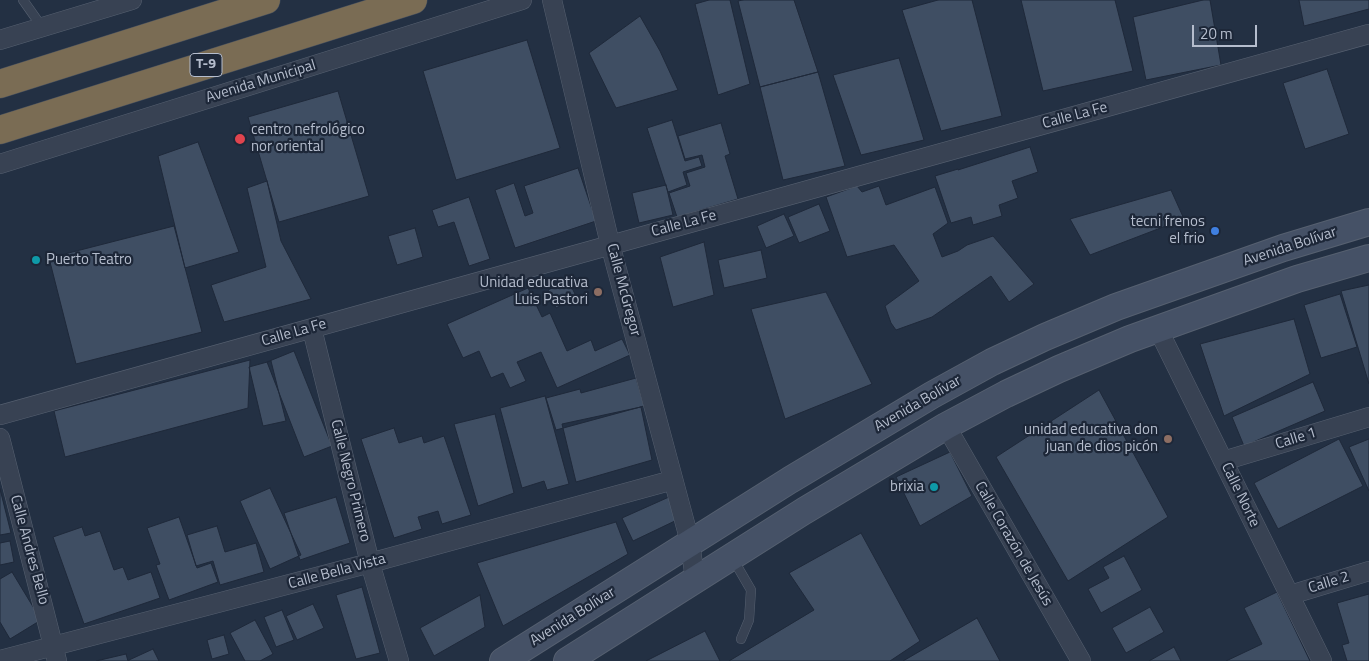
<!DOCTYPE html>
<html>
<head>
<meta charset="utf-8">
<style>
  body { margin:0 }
  #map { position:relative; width:1369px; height:661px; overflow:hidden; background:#233043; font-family:"Titillium Web",sans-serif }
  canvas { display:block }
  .scale { position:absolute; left:1192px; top:25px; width:65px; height:22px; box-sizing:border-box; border:2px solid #b5bdcd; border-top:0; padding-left:6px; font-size:15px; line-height:18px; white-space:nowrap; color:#b5bdcd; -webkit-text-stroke:4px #1d2738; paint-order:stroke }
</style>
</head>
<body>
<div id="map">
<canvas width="1369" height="661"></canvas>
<div class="scale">20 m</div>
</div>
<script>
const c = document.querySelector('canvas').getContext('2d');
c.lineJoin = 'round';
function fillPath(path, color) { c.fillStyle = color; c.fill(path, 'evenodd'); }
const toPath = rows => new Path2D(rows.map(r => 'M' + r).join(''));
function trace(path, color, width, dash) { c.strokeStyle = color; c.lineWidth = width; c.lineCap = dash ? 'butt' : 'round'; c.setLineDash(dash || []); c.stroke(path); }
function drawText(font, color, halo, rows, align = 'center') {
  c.font = font + ' "Titillium Web",sans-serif'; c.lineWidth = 4.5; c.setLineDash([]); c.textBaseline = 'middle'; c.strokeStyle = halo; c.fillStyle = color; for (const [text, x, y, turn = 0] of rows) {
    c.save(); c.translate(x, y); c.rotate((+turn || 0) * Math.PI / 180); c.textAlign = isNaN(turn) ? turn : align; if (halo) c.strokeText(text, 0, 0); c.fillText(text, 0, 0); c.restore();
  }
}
const building = toPath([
  [709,0,730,0,750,84,718,95,695,4,709,0],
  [743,0,794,0,818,72,760,87,738,1,743,0],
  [938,0,972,0,1002,116,941,131,902,10,938,0],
  [1021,0,1115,0,1133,71,1043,91,1021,0],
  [1203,0,1210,0,1221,65,1146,80,1133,17,1203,0],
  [1299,0,1369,0,1369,9,1304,26,1299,0],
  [640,16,660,51,678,90,616,108,589,53,640,16],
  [527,40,560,148,456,180,423,71,527,40],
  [899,58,924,140,861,155,833,75,899,58],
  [1327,69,1349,134,1305,149,1283,83,1327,69],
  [818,72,845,166,783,180,760,87,818,72],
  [338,91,369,196,279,222,248,117,338,91],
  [672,120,685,161,699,157,702,166,683,172,687,185,668,192,647,128,672,120],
  [721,123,730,154,725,156,738,199,677,217,669,193,690,186,686,173,705,167,702,155,685,159,678,136,721,123],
  [198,142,239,252,185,268,158,156,198,142],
  [1030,147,1038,172,1012,181,1018,198,999,205,1002,216,973,225,971,217,951,223,935,176,958,169,958,170,1030,147],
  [578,168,596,221,515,248,495,190,514,183,525,216,533,213,524,186,578,168],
  [267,181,281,241,311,299,224,322,211,285,266,267,247,188,267,181],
  [666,185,673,215,639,223,632,193,666,185],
  [857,186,862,192,879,186,886,205,935,187,948,223,933,234,942,257,958,251,967,245,993,236,1034,284,1009,302,991,276,932,317,896,330,891,323,885,306,919,281,894,245,847,257,826,197,857,186],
  [1171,190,1184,219,1090,255,1070,219,1171,190],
  [469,197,490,259,469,266,454,222,438,227,432,210,469,197],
  [819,204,830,231,799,243,788,217,819,204],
  [784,214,794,236,766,248,757,226,784,214],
  [174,226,202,332,76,364,49,258,174,226],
  [415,228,423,257,397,265,388,236,415,228],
  [704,242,714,295,673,307,660,257,704,242],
  [761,250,767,278,724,288,718,260,761,250],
  [568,280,577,298,556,308,548,290,568,280],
  [1369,285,1369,384,1341,291,1369,285],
  [528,288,542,317,550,313,567,351,591,340,595,351,622,339,630,355,557,388,541,352,517,362,526,381,510,388,503,373,491,378,479,351,463,358,447,324,528,288],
  [826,292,872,384,785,419,751,309,826,292],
  [1340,294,1357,347,1321,358,1304,305,1340,294],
  [1294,319,1310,374,1224,416,1200,344,1294,319],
  [294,351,332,446,304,457,267,362,294,351],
  [250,360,248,408,65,457,54,411,250,360],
  [271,361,286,421,263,426,249,367,271,361],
  [636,378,644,406,556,430,546,398,580,389,581,393,636,378],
  [1313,382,1325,411,1244,446,1232,417,1313,382],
  [1099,390,1168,517,1068,581,996,457,1099,390],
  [545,396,569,484,547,490,544,481,522,488,500,408,545,396],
  [641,407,652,460,576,482,562,424,641,407],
  [495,414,514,493,478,506,454,424,495,414],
  [394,428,399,443,422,436,424,443,444,436,471,515,442,524,438,511,418,517,422,529,394,538,361,439,394,428],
  [1339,439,1363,486,1278,529,1254,483,1339,439],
  [1369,439,1369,491,1349,447,1369,439],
  [950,452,972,496,920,526,896,477,950,452],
  [270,488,301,555,270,569,240,501,270,488],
  [0,489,11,533,0,535,0,489],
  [336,497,350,543,300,560,284,513,336,497],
  [669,497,679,519,633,541,622,518,669,497],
  [179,517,197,568,211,563,218,582,169,600,156,565,160,564,147,528,179,517],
  [616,522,628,554,503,626,477,563,616,522],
  [217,526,225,552,256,543,264,572,220,585,213,561,196,566,187,535,217,526],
  [82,527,85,536,100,531,114,570,123,567,128,580,151,572,160,598,84,624,53,537,82,527],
  [861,533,920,641,890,661,729,661,814,610,789,573,861,533],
  [10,541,14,562,0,565,0,543,10,541],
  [1124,556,1142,590,1101,613,1088,589,1109,578,1103,567,1124,556],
  [12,572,41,620,10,639,0,622,0,579,12,572],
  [362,587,380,653,356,659,336,595,362,587],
  [1277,592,1310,661,1226,661,1262,644,1244,608,1277,592],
  [1369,594,1369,661,1347,661,1342,645,1349,643,1337,603,1369,594],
  [480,595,485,627,434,656,420,628,480,595],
  [313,604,324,628,297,640,286,616,313,604],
  [1150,607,1164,632,1126,653,1112,628,1150,607],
  [282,610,294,640,276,647,264,617,282,610],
  [977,618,1000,661,903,661,977,618],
  [255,620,273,654,260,661,245,661,230,633,255,620],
  [705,631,720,661,646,661,705,631],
  [224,635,229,654,212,659,207,640,224,635],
  [1174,647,1181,661,1149,661,1174,647],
  [153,649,159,661,129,661,129,660,153,649],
  [126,654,128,661,96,661,126,654]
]);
fillPath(building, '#3f4e63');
trace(building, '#1f293a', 1);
const lane = toPath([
  [23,0,42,27],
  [733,559,751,590,749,620,741,639]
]);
const street = toPath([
  [552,0,610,244,690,542,695,580],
  [0,40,132,0],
  [0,164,522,0],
  [312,329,370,563,399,661],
  [1158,329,1322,661],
  [0,415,1369,34],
  [946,426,1081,661],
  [0,438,57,661],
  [1223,461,1369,417],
  [1290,595,1369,571],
  [0,660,370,563,673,480]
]);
const secondary = toPath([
  [503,661,790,480,932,395,992,362,1045,337,1116,307,1283,248,1369,222],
  [567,661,804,511,946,426,1006,394,1059,369,1130,339,1297,279,1369,258]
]);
const highway = toPath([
  [0,84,266,0],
  [0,130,413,0]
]);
trace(lane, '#566070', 10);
trace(street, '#566070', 20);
trace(secondary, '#566070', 28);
trace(highway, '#434d5d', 29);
trace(lane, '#384253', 9);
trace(street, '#384253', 19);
trace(secondary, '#455166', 26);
trace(highway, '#7a6c54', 28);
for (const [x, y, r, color] of [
  [240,139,6,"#e0444e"],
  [1215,231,5,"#3f7fe0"],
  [36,260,5,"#0f9aa8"],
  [598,292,5,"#8d6e63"],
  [1168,439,5,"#8d6e63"],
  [934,487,5,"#0f9aa8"]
]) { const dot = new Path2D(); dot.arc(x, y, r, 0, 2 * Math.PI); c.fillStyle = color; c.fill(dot); trace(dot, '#1d2738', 2); }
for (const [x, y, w] of [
  [206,65,32]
]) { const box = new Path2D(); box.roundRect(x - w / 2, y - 11.5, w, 23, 4); c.fillStyle = '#1d2738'; c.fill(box); trace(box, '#b5bdcd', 1); }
drawText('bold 14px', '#b5bdcd', null, [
  ["T-9",206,65]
]);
drawText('15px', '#b5bdcd', '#1d2738', [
  ["Avenida Municipal",261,82,-17],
  ["Calle La Fe",1075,116,-15],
  ["Calle La Fe",684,224,-15],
  ["Avenida Bolívar",1290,247,-18],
  ["Calle McGregor",623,290,75],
  ["Calle La Fe",294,333,-16],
  ["Avenida Bolívar",918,404,-30],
  ["Calle 1",1296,439,-17],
  ["Calle Negro Primero",350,481,76],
  ["Calle Norte",1240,495,64],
  ["Calle Corazón de Jesús",1013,544,60],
  ["Calle Andres Bello",29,550,75],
  ["Calle Bella Vista",337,572,-15],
  ["Calle 2",1329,583,-17],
  ["Avenida Bolívar",573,617,-32]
]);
drawText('15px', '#b5bdcd', '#1d2738', [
  ["centro nefrológico",251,130,"left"],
  ["nor oriental",251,147,"left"],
  ["tecni frenos",1205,222],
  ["el frio",1205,239],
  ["Puerto Teatro",46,260,"left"],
  ["Unidad educativa",588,283],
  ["Luis Pastori",588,300],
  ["unidad educativa don",1158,430],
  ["juan de dios picón",1158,447],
  ["brixia",924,487]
], 'right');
</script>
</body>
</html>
